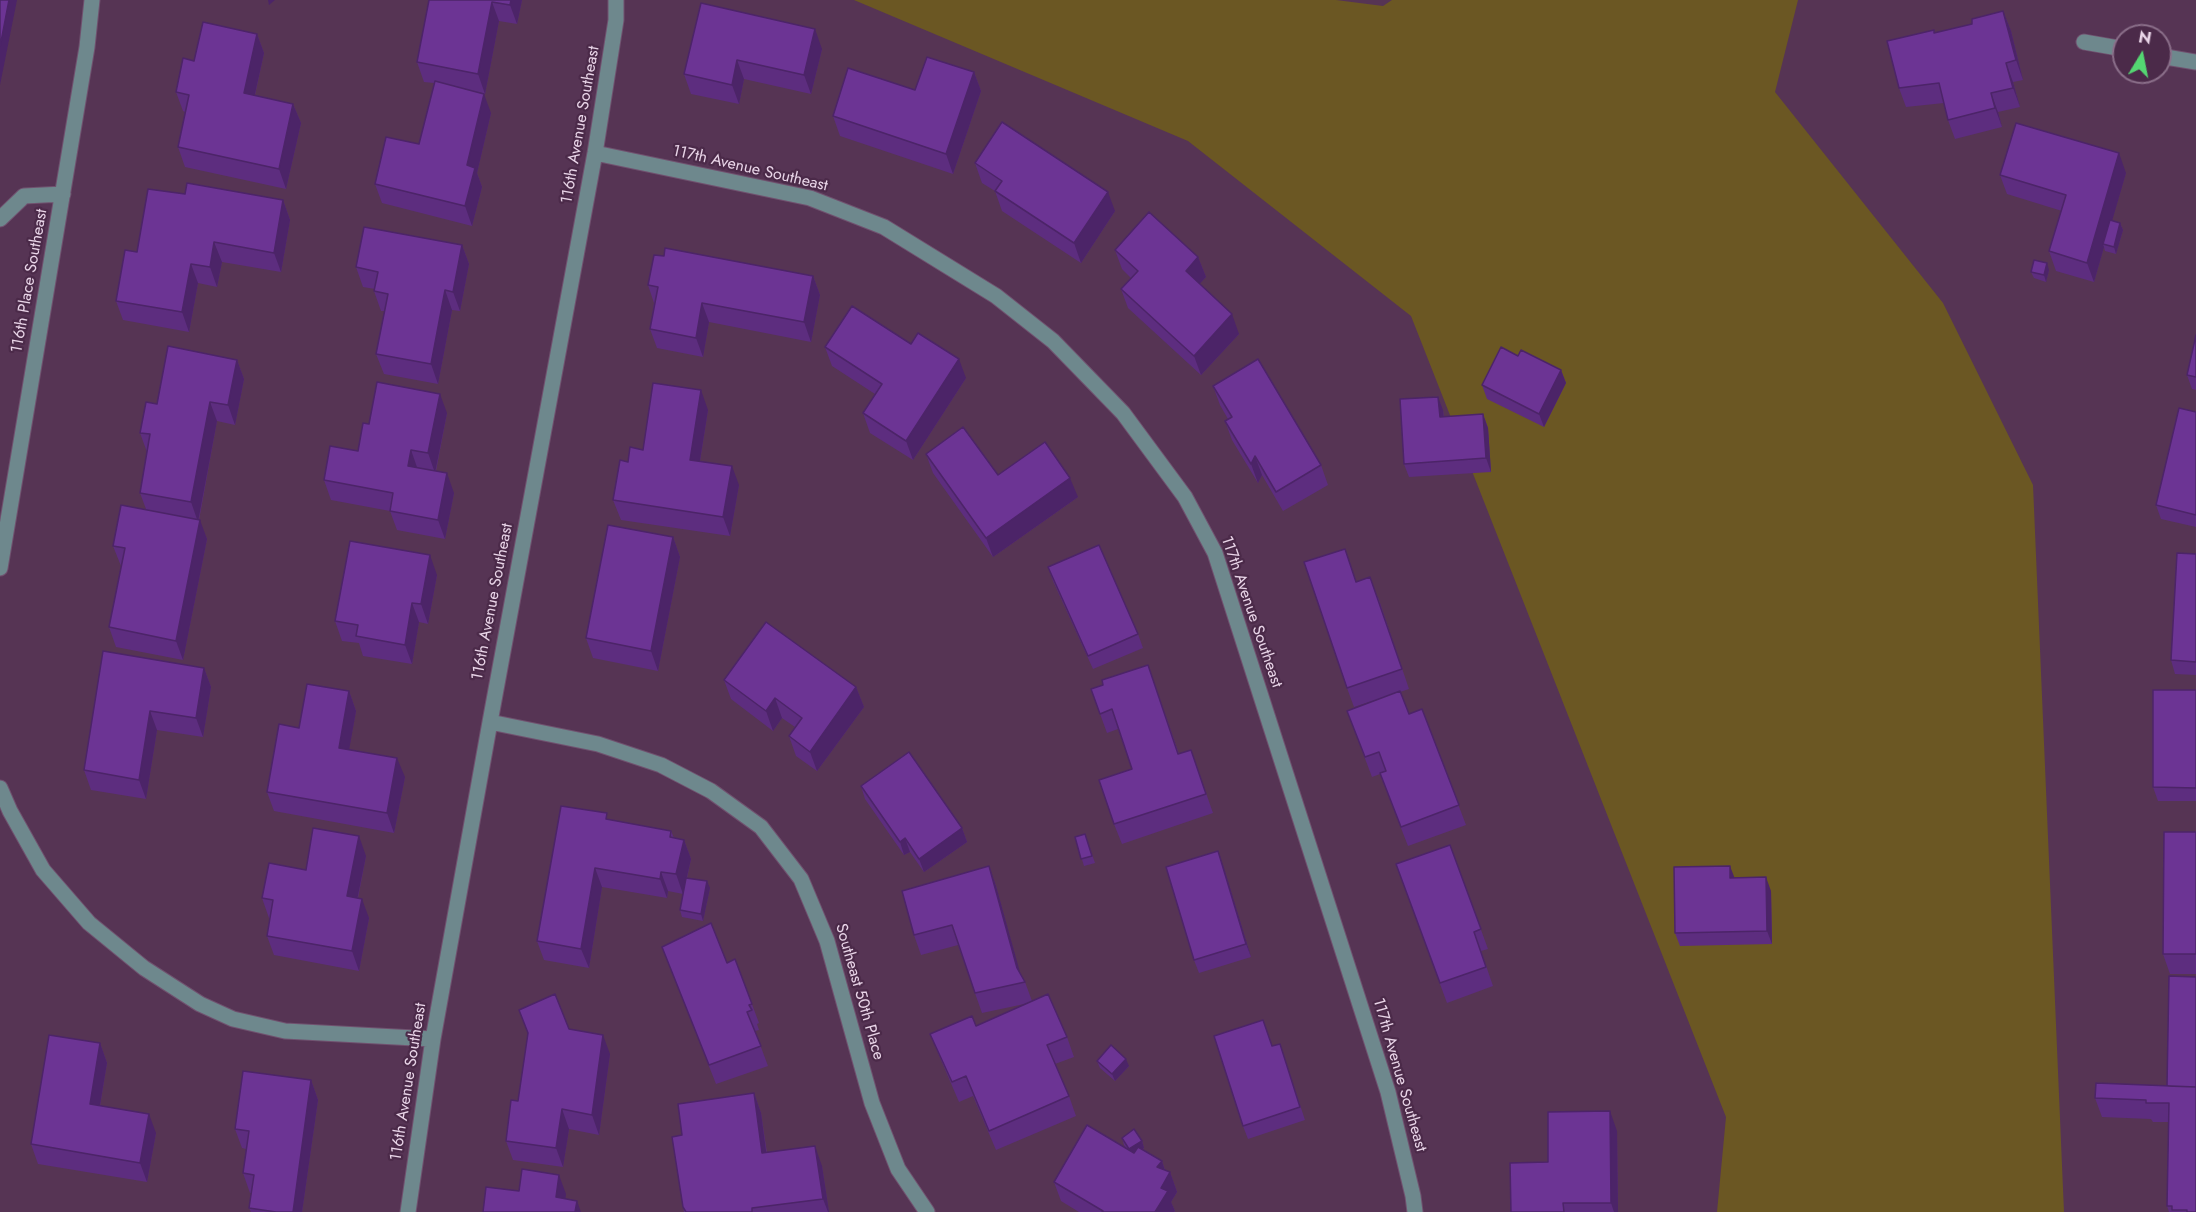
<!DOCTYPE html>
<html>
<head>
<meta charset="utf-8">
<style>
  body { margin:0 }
  #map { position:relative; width:2196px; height:1212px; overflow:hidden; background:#563454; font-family:Jost,sans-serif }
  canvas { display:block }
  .north { position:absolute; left:2112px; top:24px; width:60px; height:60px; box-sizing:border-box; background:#4b2a49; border:2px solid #8a6e89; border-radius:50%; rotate:10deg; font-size:16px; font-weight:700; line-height:24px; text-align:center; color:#e9d5e8 }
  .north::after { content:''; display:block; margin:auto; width:21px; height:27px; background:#54d672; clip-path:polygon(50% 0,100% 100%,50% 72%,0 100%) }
</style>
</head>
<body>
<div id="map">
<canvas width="2196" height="1212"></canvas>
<div class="north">N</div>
</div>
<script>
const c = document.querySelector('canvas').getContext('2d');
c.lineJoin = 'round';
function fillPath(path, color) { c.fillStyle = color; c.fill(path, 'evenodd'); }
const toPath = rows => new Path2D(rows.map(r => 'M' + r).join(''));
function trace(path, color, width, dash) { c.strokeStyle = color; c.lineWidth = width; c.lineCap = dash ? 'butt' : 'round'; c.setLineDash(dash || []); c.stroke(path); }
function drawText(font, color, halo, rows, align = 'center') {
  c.font = font + ' Jost,sans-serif'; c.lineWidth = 4.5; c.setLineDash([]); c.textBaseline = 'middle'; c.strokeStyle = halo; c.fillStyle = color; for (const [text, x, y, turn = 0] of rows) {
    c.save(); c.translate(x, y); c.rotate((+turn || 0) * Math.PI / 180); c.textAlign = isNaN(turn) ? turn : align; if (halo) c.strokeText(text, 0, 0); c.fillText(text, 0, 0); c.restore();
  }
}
fillPath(toPath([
  [854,0,1336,0,1383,6,1392,0,1798,0,1775,92,1943,303,2033,485,2064,1212,1717,1212,1726,1117,1411,316,1188,141]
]), '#6b5723');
const minor = toPath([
  [2084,42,2124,49],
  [2160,56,2196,62],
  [595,153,810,198,884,227,996,296,1053,341,1123,413,1185,497,1215,553,1388,1092,1413,1196,1415,1212],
  [0,219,24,196,63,194],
  [0,568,87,47,92,0],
  [490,722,598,744,661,765,711,791,761,827,801,879,827,941,872,1103,898,1169,927,1212],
  [0,788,10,811,43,870,89,923,144,968,200,1004,233,1019,285,1031,433,1039],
  [408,1212,433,1039,490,722,595,153,616,20,616,0]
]);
trace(minor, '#70516f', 17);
trace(minor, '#6e888d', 15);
fillPath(toPath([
  [429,0,522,0,517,24,499,21,485,94,479,92,491,113,477,173,482,187,472,226,382,203,375,184,419,144,434,83,424,82,417,62],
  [701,3,822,49,811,94,744,79,739,104,691,94,684,74],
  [2003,11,2011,31,2023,80,2013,82,2020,107,1998,112,2002,127,1955,139,1948,120,1944,103,1906,107,1899,88,1935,33,1972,24],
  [257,34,264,53,255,95,293,104,301,123,286,189,185,167,178,147,185,112,183,111,176,92,194,61],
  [974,72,981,91,953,174,840,136,833,116],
  [975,163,1115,211,1081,263,1002,211,995,191,982,183],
  [2126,173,2112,220,2120,223,2123,230,2116,254,2105,251,2104,247,2094,282,2056,271,2049,251,2062,211,2007,194,2000,175],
  [185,194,283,200,290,220,281,272,222,262,217,287,198,283,189,332,123,320,116,301,137,252],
  [462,245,469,264,460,311,452,310,438,384,384,374,376,354,385,311,381,311,374,291,375,289,363,287,356,267],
  [1115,250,1198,257,1206,277,1199,284,1239,334,1201,375,1128,308,1121,289,1131,278,1122,269],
  [2049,270,2046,282,2034,278,2031,272],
  [813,276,820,295,811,342,709,322,703,357,657,348,650,329,654,303,648,285],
  [2196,335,2196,390,2192,389,2187,375],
  [825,347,966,378,913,460,870,433,863,413,875,394,832,366],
  [1518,356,1561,370,1566,383,1544,427,1487,399,1482,385],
  [237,360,244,379,235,425,217,421,199,520,207,539,183,660,116,647,109,627,121,566,113,546,146,509,140,493,147,452,140,433,157,404],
  [1213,386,1321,465,1328,485,1283,511,1262,475,1258,483,1232,440,1225,421,1228,419,1220,405],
  [708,410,700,461,739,485,730,536,621,520,613,500,628,462,643,450],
  [1443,410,1444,417,1483,414,1488,428,1491,472,1409,477,1404,464],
  [2196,412,2196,527,2161,519,2156,505],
  [447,413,436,471,454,493,445,539,397,530,390,511,331,500,324,480,358,451,369,424],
  [926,454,998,475,1078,497,993,557,933,473],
  [673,537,680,557,658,671,593,658,586,638],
  [2196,554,2196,675,2175,674,2171,660],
  [1048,567,1138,634,1143,648,1093,669,1053,581],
  [437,575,428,624,419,622,412,664,363,656,359,643,342,641,335,621],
  [1356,582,1378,597,1409,689,1400,692,1409,714,1422,709,1466,825,1408,846,1380,774,1372,777,1347,711,1375,700,1354,707,1347,688],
  [103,651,204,668,211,687,203,737,157,730,146,799,91,790,84,770],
  [1148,665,1179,754,1191,750,1213,813,1122,844,1114,824,1132,769,1118,729,1107,733,1091,689,1103,685],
  [724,680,856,687,864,707,817,771,796,756,789,736,795,727,782,718,773,731,731,699],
  [2196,690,2196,801,2158,801,2153,787],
  [349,691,356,711,349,749,405,777,394,833,274,811,267,792,299,728],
  [861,786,962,828,967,842,924,872,910,852,904,855,865,799],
  [609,820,671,831,674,838,684,840,691,859,687,878,710,888,703,921,682,917,680,910,683,894,668,891,667,898,602,887,589,968,544,960,537,941],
  [2196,832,2196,974,2170,974,2163,954],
  [1085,834,1095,863,1084,866,1075,837],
  [1450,845,1488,949,1481,951,1493,986,1447,1003,1396,864],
  [366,856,358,898,369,918,359,971,274,955,267,936,270,918,269,918,262,898,306,870],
  [1223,865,1251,957,1199,973,1194,960],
  [989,866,996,886,1020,974,1025,982,1032,1001,1067,1037,1074,1057,1055,1064,1069,1096,1076,1116,996,1150,973,1096,959,1102,938,1053,930,1034,976,1026,1029,1003,982,1013,958,945,921,955,914,935],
  [1735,878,1771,891,1772,944,1680,946,1675,933],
  [662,947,727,963,735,959,759,1023,757,1024,759,1030,755,1031,768,1066,716,1084],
  [569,1029,610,1054,599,1135,569,1129,563,1167,513,1160,506,1141],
  [100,1043,107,1063,100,1106,156,1133,147,1182,38,1164,31,1144],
  [1280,1044,1305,1120,1248,1139,1243,1126],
  [1097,1061,1129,1066,1115,1081,1100,1068],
  [311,1080,318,1100,302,1212,251,1212,249,1208,252,1193,250,1193,243,1173,246,1149,242,1148,235,1129],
  [2167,1086,2196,1212,2169,1212,2167,1206,2169,1122,2153,1122,2151,1119,2102,1117,2095,1098],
  [754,1093,761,1113,767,1153,822,1166,829,1212,684,1212,683,1207,682,1135],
  [1617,1131,1618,1212,1511,1212,1548,1162],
  [1122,1138,1142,1141,1144,1148,1141,1150,1162,1161,1165,1170,1170,1172,1177,1192,1171,1202,1175,1211,1174,1212,1079,1212,1061,1201,1054,1182,1127,1149,1124,1145]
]), '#5d2d7f');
fillPath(toPath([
  [9,0,17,0,0,85,0,47],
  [268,0,275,0,269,5],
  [511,0,522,0,517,24,510,5],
  [492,2,499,21,485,94,478,74],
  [2003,11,2011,31,2023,80,2016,60],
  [815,29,822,49,811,94,804,75],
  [257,34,264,53,251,112,244,93],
  [737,60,744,79,739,104,732,85],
  [2006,63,2013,82,2020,107,2013,88],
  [974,72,981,91,953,174,946,154],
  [1991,93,1998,112,2002,127,1995,108],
  [484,94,491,113,477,173,482,187,472,226,465,206,467,165],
  [293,104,301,123,286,189,279,169],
  [2119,153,2126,173,2105,245,2103,244,2104,247,2094,282,2087,263],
  [1108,192,1115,211,1081,263,1074,243],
  [283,200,290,220,281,272,274,253],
  [2120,223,2123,230,2116,254,2114,247],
  [214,242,222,262,217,287,210,267],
  [462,245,469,264,460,311,453,292],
  [1198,257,1206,277,1193,291,1186,271],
  [2047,263,2049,270,2046,282,2044,275],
  [191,264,198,283,189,332,182,312],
  [813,276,820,295,811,342,804,322],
  [445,290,452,310,438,384,431,364],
  [702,303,709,322,703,357,696,338],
  [1232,314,1239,334,1201,375,1194,356],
  [959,359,966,378,913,460,906,441],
  [237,360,244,379,235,425,228,405],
  [1561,370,1566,383,1544,427,1539,414],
  [701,390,708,410,697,479,690,460],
  [440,394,447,413,435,473,428,453],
  [1438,397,1443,410,1445,430,1440,417],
  [210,402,217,421,198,522,191,502],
  [1483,414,1488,428,1491,472,1486,458],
  [411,450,418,470,408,466],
  [1255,456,1262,475,1258,483,1251,464],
  [732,466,739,485,730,536,723,517],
  [447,473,454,493,445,539,438,520],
  [1070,478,1078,497,993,557,986,538],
  [200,520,207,539,183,660,176,641],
  [673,537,680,557,658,671,651,651],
  [430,555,437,575,428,624,421,604],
  [412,603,419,622,412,664,405,645],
  [204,668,211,687,203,737,196,718],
  [856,687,864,707,817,771,810,752],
  [349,691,356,711,346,767,339,748],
  [775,698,782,718,773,731,766,711],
  [150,711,157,730,146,799,139,780],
  [397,758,405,777,394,833,387,813],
  [962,828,967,842,924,872,919,859],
  [359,836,366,856,354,915,347,896],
  [905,838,910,852,904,855,900,842],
  [684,840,691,859,683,894,676,874],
  [1218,851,1223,865,1251,957,1246,944],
  [989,866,996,886,1023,983,1017,968],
  [1730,866,1735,879,1730,878],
  [595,868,602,887,589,968,581,949],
  [661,872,668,891,667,898,660,879],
  [1766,877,1771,891,1772,944,1767,931],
  [707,881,710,888,703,921,701,914],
  [362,899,369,918,359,971,352,951],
  [603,1035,610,1054,599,1135,592,1115],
  [100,1043,107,1063,97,1123,90,1104],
  [1126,1059,1129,1066,1115,1081,1112,1074],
  [311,1080,318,1100,302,1212,293,1212],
  [754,1093,761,1113,769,1173,762,1153],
  [562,1109,569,1129,563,1167,556,1148],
  [1610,1111,1617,1131,1618,1212,1614,1212,1611,1203],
  [149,1114,156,1133,147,1182,140,1163],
  [1142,1141,1144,1148,1132,1156,1129,1149],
  [815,1146,822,1166,829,1212,828,1212,823,1199],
  [1162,1161,1167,1177,1170,1172,1177,1192,1171,1202,1175,1211,1174,1212,1155,1212,1161,1188,1157,1167],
  [559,1175,566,1194,564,1212,556,1197],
  [577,1201,581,1212,575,1212]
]), '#4c2468');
const building = toPath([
  [0,0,9,0,0,47,0,0],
  [429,0,511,0,510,5,492,2,478,74,417,62,429,0],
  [701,3,815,29,804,75,737,60,732,85,684,74,701,3],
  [2003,11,2016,60,2006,63,2013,88,1991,93,1995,108,1948,120,1939,83,1899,88,1887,41,1934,30,1934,33,1972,24,1972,19,2003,11],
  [203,22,257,34,244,93,293,104,279,169,178,147,189,95,176,92,183,58,194,61,203,22],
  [927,57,974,72,946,154,833,116,848,68,915,90,927,57],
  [435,81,484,94,467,165,475,168,465,206,375,184,386,137,419,144,435,81],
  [1002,122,1108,192,1074,243,995,191,1002,181,975,163,1002,122],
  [2016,123,2119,153,2087,263,2049,251,2066,195,2000,175,2016,123],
  [187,183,283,200,274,253,214,242,210,267,191,264,182,312,116,301,125,250,137,252,148,189,185,194,187,183],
  [1149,212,1198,257,1186,271,1232,314,1194,356,1121,289,1138,271,1115,250,1149,212],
  [2110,220,2120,223,2114,247,2103,244,2110,220],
  [364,227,462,245,453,292,445,290,431,364,376,354,388,294,374,291,378,272,356,267,364,227],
  [665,248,813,276,804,322,702,303,696,338,650,329,658,287,648,285,654,255,664,256,665,248],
  [2034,260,2047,263,2044,275,2031,272,2034,260],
  [852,306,911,344,918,333,959,359,906,441,863,413,882,384,825,347,852,306],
  [2196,335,2196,377,2187,375,2196,335],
  [168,346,237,360,228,405,210,402,191,502,140,493,150,434,140,433,146,402,157,404,168,346],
  [1501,347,1518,356,1521,350,1561,370,1539,414,1482,385,1501,347],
  [1258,359,1321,465,1276,492,1255,456,1251,464,1225,421,1232,417,1213,386,1258,359],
  [377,382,440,394,428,453,411,450,408,466,447,473,438,520,390,511,393,493,324,480,330,446,358,451,363,423,369,424,377,382],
  [653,383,701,390,690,460,732,466,723,517,613,500,620,460,628,462,630,447,643,450,653,383],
  [1438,397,1440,417,1483,414,1486,458,1404,464,1400,399,1438,397],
  [2179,408,2196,412,2196,515,2156,505,2179,408],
  [963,427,998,475,1045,442,1070,478,986,538,926,454,963,427],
  [121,505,200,520,176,641,109,627,125,548,113,546,121,505],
  [608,525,673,537,651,651,586,638,608,525],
  [350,541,430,555,421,604,412,603,405,645,356,636,358,625,335,621,350,541],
  [1099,545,1138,634,1088,656,1048,567,1099,545],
  [1345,549,1356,582,1370,577,1402,669,1347,688,1304,562,1345,549],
  [2177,553,2196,554,2196,662,2171,660,2177,553],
  [766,622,856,687,810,752,789,736,802,718,775,698,766,711,724,680,766,622],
  [103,651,204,668,196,718,150,711,139,780,84,770,103,651],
  [1148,665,1178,754,1191,750,1206,794,1114,824,1099,780,1132,769,1112,709,1100,714,1091,689,1103,685,1102,680,1148,665],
  [307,684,349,691,339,748,397,758,387,813,267,792,279,724,299,728,307,684],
  [2153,690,2196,690,2196,788,2153,787,2153,690],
  [1400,691,1409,714,1422,709,1459,805,1401,827,1380,773,1386,771,1379,752,1365,757,1347,711,1400,691],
  [909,752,962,828,919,859,905,838,900,842,861,786,909,752],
  [561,806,607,813,606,819,671,831,670,837,684,840,676,874,661,872,660,879,595,868,581,949,537,941,561,806],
  [313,828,359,836,347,896,362,899,352,951,267,936,273,900,262,898,269,863,306,870,313,828],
  [2164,832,2196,832,2196,954,2163,954,2164,832],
  [1085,834,1092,856,1081,859,1075,837,1085,834],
  [1450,845,1481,929,1474,932,1486,967,1440,983,1396,864,1450,845],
  [1218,851,1246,944,1194,960,1166,867,1218,851],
  [989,866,1017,968,1025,982,975,993,952,925,914,935,902,891,989,866],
  [1730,866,1730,878,1766,877,1767,931,1675,933,1674,867,1730,866],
  [686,878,707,881,701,914,680,910,686,878],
  [711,923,727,963,735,959,752,1004,749,1005,752,1010,747,1012,761,1046,709,1065,662,947,711,923],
  [2169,976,2196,977,2196,1087,2167,1086,2169,976],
  [555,994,569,1029,603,1035,592,1115,562,1109,556,1148,506,1141,511,1100,518,1101,528,1033,519,1010,555,994],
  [1048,994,1067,1037,1047,1045,1069,1096,989,1131,966,1076,952,1082,930,1034,972,1016,976,1026,1048,994],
  [1263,1020,1272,1046,1280,1044,1300,1107,1243,1126,1214,1036,1263,1020],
  [49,1035,100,1043,90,1104,149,1114,140,1163,31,1144,49,1035],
  [1111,1045,1126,1059,1112,1074,1097,1061,1111,1045],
  [243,1071,311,1080,293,1212,276,1212,249,1208,254,1175,243,1173,249,1131,235,1129,243,1071],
  [2096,1083,2196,1087,2196,1212,2187,1212,2187,1210,2172,1210,2172,1206,2167,1206,2169,1103,2146,1103,2146,1100,2095,1098,2096,1083],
  [754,1093,762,1153,815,1146,823,1199,752,1208,752,1212,686,1212,683,1207,672,1137,682,1135,678,1104,754,1093],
  [1610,1111,1611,1203,1563,1203,1564,1212,1511,1212,1510,1163,1548,1162,1548,1112,1610,1111],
  [1087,1125,1134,1153,1138,1147,1162,1161,1157,1167,1170,1172,1161,1188,1168,1191,1155,1212,1102,1212,1103,1211,1054,1182,1087,1125],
  [1134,1129,1142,1141,1129,1149,1122,1138,1134,1129],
  [522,1169,559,1175,556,1197,577,1201,575,1212,483,1212,486,1187,519,1191,522,1169]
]);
fillPath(building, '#6c3494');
trace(building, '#4c2468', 1.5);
drawText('16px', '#e9d5e8', '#4b2a49', [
  ["116th Avenue Southeast",581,125,-80],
  ["117th Avenue Southeast",750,169,13],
  ["116th Place Southeast",30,281,-80],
  ["116th Avenue Southeast",493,602,-79],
  ["117th Avenue Southeast",1251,612,71],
  ["Southeast 50th Place",859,992,74],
  ["117th Avenue Southeast",1399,1075,74],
  ["116th Avenue Southeast",409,1082,-81]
]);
</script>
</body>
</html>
